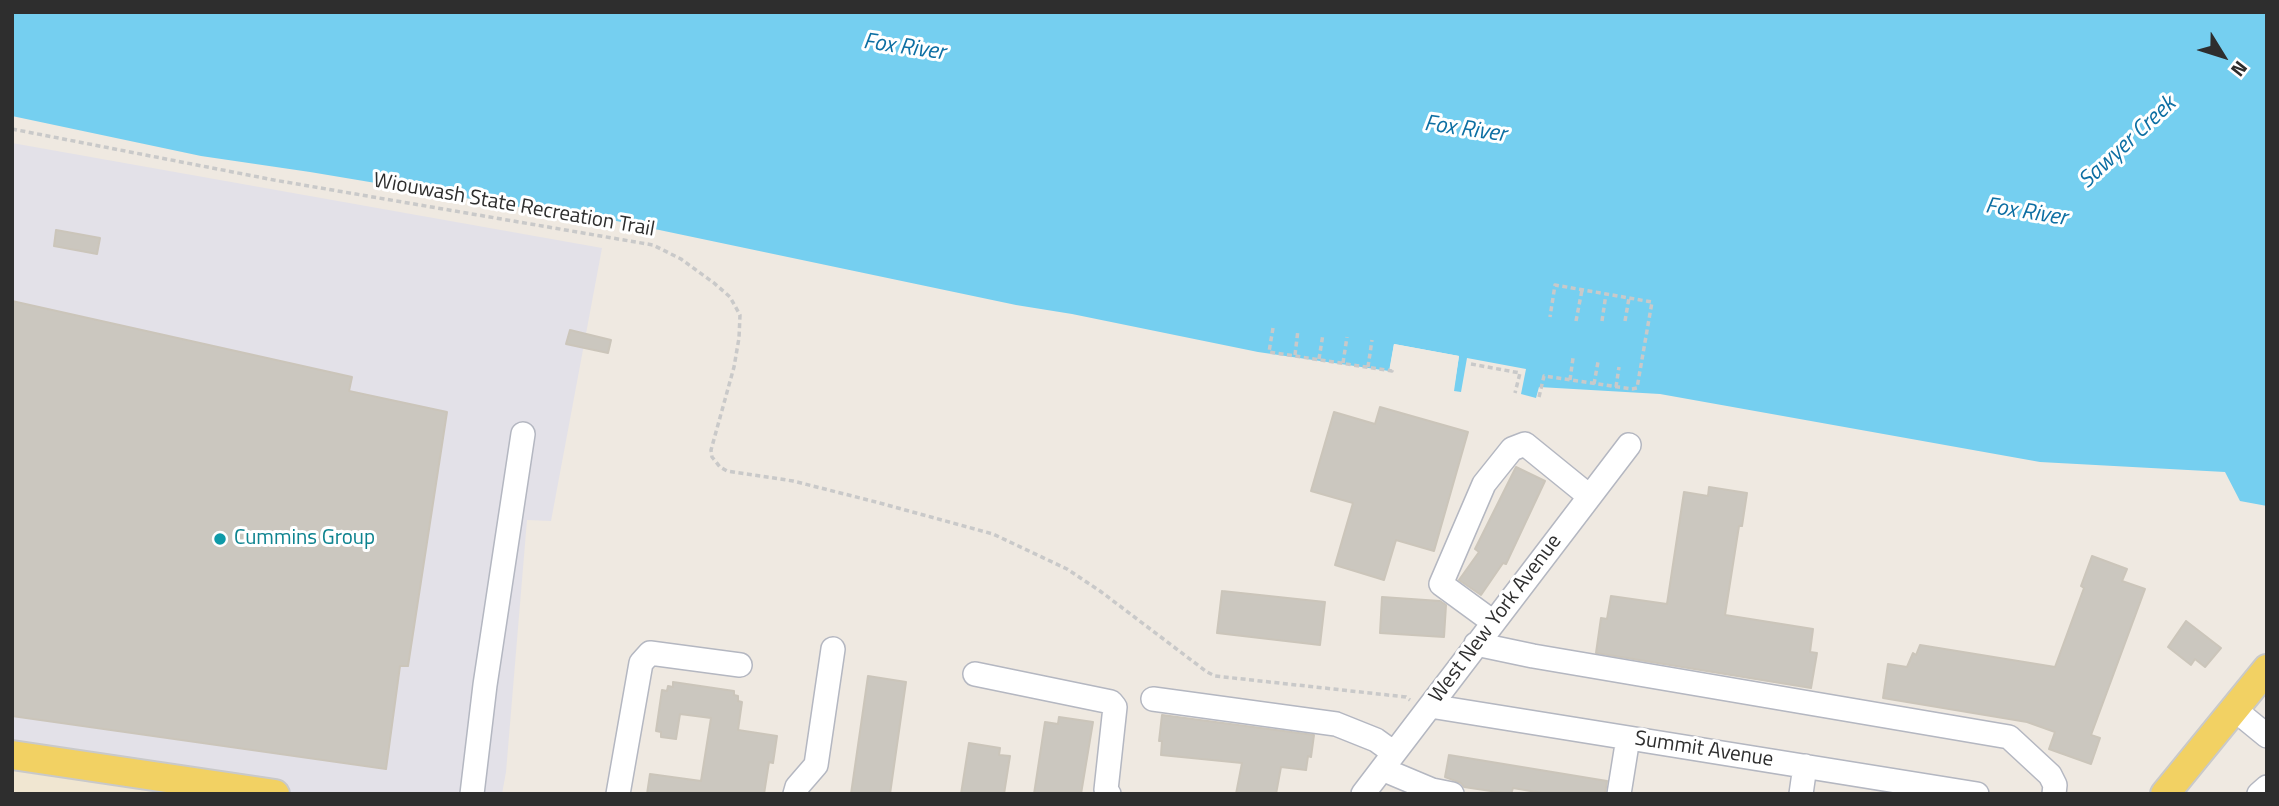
<!DOCTYPE html>
<html>
<head>
<meta charset="utf-8">
<style>
  body { margin:0 }
  #map { position:relative; width:2279px; height:806px; overflow:hidden; background:#efe9e1; font-family:"Titillium Web",sans-serif }
  canvas { display:block }
  .frame { position:absolute; inset:0; border:14px solid #2e2e2e; pointer-events:none }
  .north { position:absolute; left:2188px; top:21px; width:70px; height:70px; -webkit-text-stroke:5px #fff; paint-order:stroke; rotate:128deg; font-size:19px; font-weight:700; line-height:28px; text-align:center; color:#2e2e2e }
  .north::after { content:''; display:block; margin:auto; width:24px; height:32px; background:#2e2e2e; clip-path:polygon(50% 0,100% 100%,50% 72%,0 100%) }
</style>
</head>
<body>
<div id="map">
<canvas width="2279" height="806"></canvas>
<div class="frame"></div>
<div class="north">N</div>
</div>
<script>
const c = document.querySelector('canvas').getContext('2d');
c.lineJoin = 'round';
function fillPath(path, color) { c.fillStyle = color; c.fill(path, 'evenodd'); }
const toPath = rows => new Path2D(rows.map(r => 'M' + r).join(''));
function trace(path, color, width, dash) { c.strokeStyle = color; c.lineWidth = width; c.lineCap = dash ? 'butt' : 'round'; c.setLineDash(dash || []); c.stroke(path); }
function drawText(font, color, halo, rows, align = 'center') {
  c.font = font + ' "Titillium Web",sans-serif'; c.lineWidth = 6; c.setLineDash([]); c.textBaseline = 'middle'; c.strokeStyle = halo; c.fillStyle = color; for (const [text, x, y, turn = 0] of rows) {
    c.save(); c.translate(x, y); c.rotate((+turn || 0) * Math.PI / 180); c.textAlign = isNaN(turn) ? turn : align; if (halo) c.strokeText(text, 0, 0); c.fillText(text, 0, 0); c.restore();
  }
}
fillPath(toPath([
  [12,143,602,248,551,521,527,520,506,772,502,794,275,794,12,755]
]), '#e3e1e8');
fillPath(toPath([
  [12,761,268,794,12,794]
]), '#f0e6d1');
fillPath(toPath([
  [12,12,2267,12,2267,506,2240,501,2225,472,2040,462,1660,394,1539,387,1536,398,1521,394,1526,369,1467,358,1461,392,1454,391,1459,356,1394,344,1389,371,1258,352,1072,314,1016,305,569,211,537,210,310,172,201,156,12,116]
]), '#75cff0');
fillPath(toPath([
  [1394,344,1459,356,1455,381,1451,380,1455,359,1397,348,1393,369,1390,368]
]), '#efe9e1');
const building = toPath([
  [56,230,100,238,97,254,54,246,56,230],
  [12,301,352,377,349,391,447,412,408,666,400,666,386,769,12,716,12,301],
  [570,330,611,340,608,353,566,344,570,330],
  [1380,407,1468,432,1434,551,1396,540,1384,580,1335,565,1353,503,1311,491,1334,412,1375,424,1380,407],
  [1516,467,1545,481,1506,564,1503,563,1481,595,1459,580,1479,552,1475,549,1516,467],
  [1709,487,1747,493,1742,526,1739,526,1725,615,1813,629,1810,652,1817,653,1811,688,1596,653,1601,618,1607,619,1611,596,1667,604,1684,492,1708,496,1709,487],
  [2092,556,2127,569,2122,581,2145,589,2091,735,2100,738,2091,764,2049,749,2055,732,2027,722,1883,698,1888,664,1907,667,1913,653,1916,655,1920,645,2055,667,2084,588,2081,586,2092,556],
  [1222,591,1325,602,1320,645,1217,633,1222,591],
  [1382,597,1440,601,1446,605,1444,637,1380,633,1382,597],
  [2186,621,2221,648,2205,667,2195,659,2191,665,2168,647,2186,621],
  [868,676,906,682,890,794,851,794,868,676],
  [673,682,734,691,734,695,738,696,738,701,742,702,738,730,777,736,773,763,769,762,764,794,647,794,650,774,701,781,711,718,680,714,676,739,661,737,661,732,656,731,662,690,667,691,668,686,673,687,673,682],
  [1162,715,1314,735,1311,757,1308,756,1306,770,1281,767,1276,794,1236,794,1242,763,1161,755,1162,741,1159,741,1162,715],
  [1059,717,1093,722,1081,794,1034,794,1045,722,1058,724,1059,717],
  [969,743,1000,748,999,755,1010,756,1004,794,961,794,969,743],
  [1449,755,1607,781,1605,794,1548,794,1513,788,1511,794,1464,787,1461,783,1445,777,1449,755]
]);
fillPath(building, '#cbc7bf');
trace(building, '#cbc5ba', 2);
const minor = toPath([
  [1493,622,1441,584,1484,484,1512,449,1525,444,1589,496],
  [1476,644,1533,656,2009,737,2050,775,2055,785,2054,794],
  [975,674,1111,702,1115,707,1106,790,1109,794],
  [1153,699,1336,724,1376,740,1394,753],
  [1430,706,1977,794],
  [2234,709,2267,736],
  [1382,769,1432,790,1452,794],
  [472,794,485,685,523,434],
  [618,794,641,663,650,653,740,665],
  [795,794,797,787,816,765,833,649],
  [1363,794,1629,445],
  [1619,794,1628,738],
  [1801,794,1805,766],
  [2259,794,2267,787]
]);
const major = toPath([
  [12,755,275,794],
  [2165,794,2267,669]
]);
trace(minor, '#b4b7c1', 26);
trace(major, '#c9c9c9', 32);
trace(toPath([
  [12,129,274,180,653,245,681,259,714,283,730,297,740,315,739,338,734,367,711,450,712,457,720,467,727,471,793,481,876,502,993,534,1067,569,1100,591,1207,672,1215,676,1406,697,1410,700],
  [1576,321,1582,290],
  [1602,321,1606,294],
  [1625,321,1629,298],
  [1273,328,1269,352,1392,371,1392,369],
  [1295,355,1298,330],
  [1319,359,1323,334],
  [1343,363,1347,337],
  [1471,364,1520,373,1515,393],
  [1368,367,1372,340],
  [1570,380,1573,358],
  [1594,384,1598,362],
  [1616,387,1619,367],
  [1539,397,1544,376,1632,389,1637,388,1652,302,1555,285,1550,317]
]), '#c9c9c9', 3.5, [5, 3.5]);
trace(minor, '#fff', 23);
trace(major, '#f2d163', 28);
for (const [x, y, r, color] of [
  [220,539,7,"#0f9aa8"]
]) { const dot = new Path2D(); dot.arc(x, y, r, 0, 2 * Math.PI); c.fillStyle = color; c.fill(dot); trace(dot, '#fff', 2.5); }
drawText('21px', '#2e2e2e', '#fff', [
  ["Wiouwash State Recreation Trail",514,206,10],
  ["West New York Avenue",1496,619,-53],
  ["Summit Avenue",1704,750,9]
]);
drawText('21px', '#0d838f', '#fff', [
  ["Cummins Group",234,539]
], 'left');
drawText('italic 23px', '#0d6fa3', '#fff', [
  ["Fox River",904,48,8],
  ["Fox River",1465,130,8],
  ["Sawyer Creek",2128,143,-43],
  ["Fox River",2026,213,9]
]);
</script>
</body>
</html>
